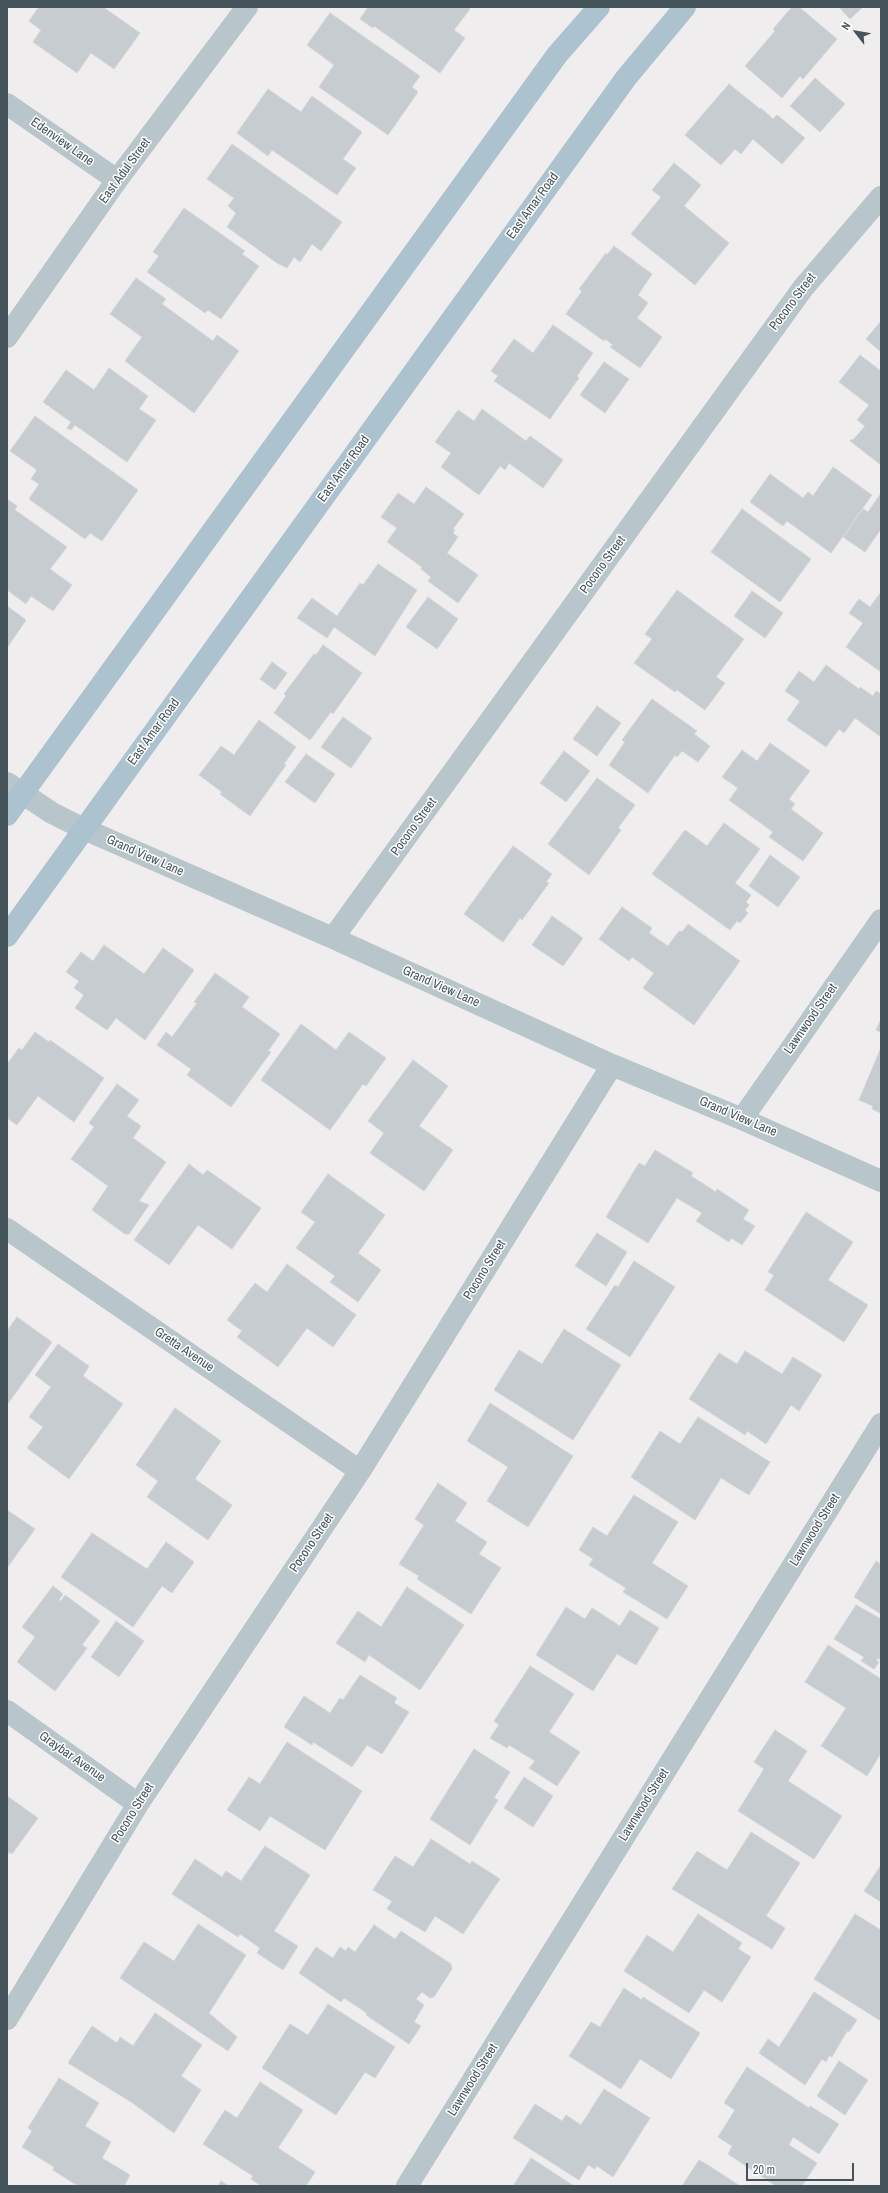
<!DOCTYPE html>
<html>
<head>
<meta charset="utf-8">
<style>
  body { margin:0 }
  #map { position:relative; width:888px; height:2193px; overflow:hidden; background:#f0edee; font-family:"Archivo Narrow",sans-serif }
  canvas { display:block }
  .frame { position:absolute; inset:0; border:8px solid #45545b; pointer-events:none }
  .north { position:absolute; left:836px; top:12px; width:40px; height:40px; -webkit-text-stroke:3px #fff; paint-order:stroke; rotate:301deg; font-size:11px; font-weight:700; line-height:16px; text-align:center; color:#45545b }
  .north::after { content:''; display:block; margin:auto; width:14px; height:18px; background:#45545b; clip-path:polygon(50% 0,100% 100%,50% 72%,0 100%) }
  .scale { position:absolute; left:746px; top:2163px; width:108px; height:18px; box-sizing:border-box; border:2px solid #45545b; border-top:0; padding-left:5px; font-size:12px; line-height:14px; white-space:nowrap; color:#45545b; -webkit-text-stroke:3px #fff; paint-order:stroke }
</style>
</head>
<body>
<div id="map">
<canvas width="888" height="2193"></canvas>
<div class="frame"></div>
<div class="north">N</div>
<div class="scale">20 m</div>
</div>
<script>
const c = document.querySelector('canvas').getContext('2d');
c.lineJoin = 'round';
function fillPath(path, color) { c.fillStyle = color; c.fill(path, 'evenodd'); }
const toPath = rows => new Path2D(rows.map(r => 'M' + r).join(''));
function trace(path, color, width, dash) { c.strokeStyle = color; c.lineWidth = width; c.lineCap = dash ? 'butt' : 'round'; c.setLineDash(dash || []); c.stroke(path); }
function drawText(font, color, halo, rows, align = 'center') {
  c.font = font + ' "Archivo Narrow",sans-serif'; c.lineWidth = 3; c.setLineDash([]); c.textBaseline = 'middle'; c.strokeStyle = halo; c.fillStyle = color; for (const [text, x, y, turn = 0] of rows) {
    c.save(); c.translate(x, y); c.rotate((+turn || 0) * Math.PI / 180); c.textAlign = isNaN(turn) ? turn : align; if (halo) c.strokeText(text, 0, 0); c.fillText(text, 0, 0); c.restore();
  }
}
const building = toPath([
  [39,7,103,7,140,33,114,69,91,53,77,73,33,42,41,30,29,21,39,7],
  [368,7,468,7,470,9,454,30,465,38,440,73,374,26,373,28,360,19,368,7],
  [792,7,799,7,837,39,803,79,800,76,782,98,745,66,775,31,773,29,792,7],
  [839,7,863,7,850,19,839,7],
  [330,13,420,76,412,87,418,92,388,135,319,87,334,65,307,45,330,13],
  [815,78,845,104,820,132,790,106,815,78],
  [729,84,760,109,761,108,773,119,777,115,805,138,782,164,753,139,741,154,735,149,721,165,685,135,729,84],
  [268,89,301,112,312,96,362,132,343,159,356,168,337,195,272,150,268,156,237,133,268,89],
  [232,144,342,222,321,251,312,244,300,262,294,257,287,268,277,263,227,227,236,213,228,206,234,198,207,179,232,144],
  [674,163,701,185,684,206,729,243,695,285,631,234,661,197,652,190,674,163],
  [184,208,245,251,242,254,259,266,221,319,208,310,205,313,147,272,159,256,153,252,184,208],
  [614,246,652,274,638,295,648,303,637,318,662,337,640,368,610,347,613,345,605,339,604,341,566,314,582,291,579,289,606,253,607,255,614,246],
  [136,278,166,299,162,304,213,341,217,335,239,351,194,413,125,361,142,337,110,314,136,278],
  [881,321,881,352,866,339,881,321],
  [553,325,593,353,577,376,579,378,550,419,494,381,498,376,491,371,514,339,533,353,553,325],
  [860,355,881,371,881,465,850,441,852,439,853,440,865,426,857,420,869,405,839,382,860,355],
  [604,362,629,379,605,413,580,395,604,362],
  [109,368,148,396,139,409,156,420,127,462,75,425,71,430,67,428,71,422,43,402,66,370,94,390,109,368],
  [482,409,526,441,530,436,563,460,543,488,509,463,505,470,500,466,479,495,441,467,451,453,435,442,458,410,474,421,482,409],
  [35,416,138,490,102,541,90,533,85,539,29,499,39,484,31,479,37,470,10,451,35,416],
  [833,467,872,495,831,553,787,521,783,526,750,502,770,474,803,498,808,492,813,496,833,467],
  [426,487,464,514,453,529,455,530,453,533,458,537,447,553,478,575,458,603,428,581,431,577,421,569,422,567,387,542,397,528,381,517,398,493,414,504,426,487],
  [881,493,881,529,865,552,843,537,863,509,868,512,881,493],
  [7,499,17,506,15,510,67,547,50,569,72,585,53,611,31,596,26,604,7,590,7,499],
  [742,509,811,559,780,602,711,552,742,509],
  [378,564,417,590,375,656,334,627,327,638,297,618,312,598,337,616,360,583,363,585,378,564],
  [677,590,744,639,716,677,725,683,705,710,677,690,675,692,634,663,652,639,645,634,677,590],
  [752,591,783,613,765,638,734,616,752,591],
  [881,592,881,672,846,647,863,623,849,613,859,599,870,607,881,592],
  [428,597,458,619,437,649,406,627,428,597],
  [7,606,26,620,7,648,7,606],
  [323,645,362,673,333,714,331,712,310,740,274,713,286,696,284,694,314,654,316,655,323,645],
  [272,662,287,673,275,690,260,679,272,662],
  [826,665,859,689,860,687,873,696,876,691,881,694,881,737,855,718,844,733,839,729,826,747,787,720,800,701,785,691,799,671,814,682,826,665],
  [652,699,697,731,694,734,710,746,698,762,682,751,677,757,675,755,648,793,609,765,625,742,622,740,652,699],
  [597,706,621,723,597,756,573,739,597,706],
  [343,717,372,738,351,768,321,747,343,717],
  [259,720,296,747,284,764,286,765,250,816,220,794,222,792,199,775,221,746,234,755,259,720],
  [770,743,810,771,789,799,795,804,791,809,823,833,803,861,769,837,773,832,729,800,738,788,722,777,742,750,757,761,770,743],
  [564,751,590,771,566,802,540,783,564,751],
  [306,754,335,774,315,803,285,782,306,754],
  [597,778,635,805,618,828,621,830,589,875,548,844,597,778],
  [724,823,760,849,735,883,751,895,746,902,749,905,745,910,748,913,740,923,737,921,730,930,652,874,685,830,707,846,724,823],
  [513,846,552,874,546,882,549,883,522,920,520,918,503,942,464,914,513,846],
  [770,855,800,877,778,907,749,886,770,855],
  [622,907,652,928,649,933,668,946,679,931,682,932,688,924,740,961,694,1025,643,988,654,973,632,957,629,961,599,939,622,907],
  [552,916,583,938,563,966,532,945,552,916],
  [104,945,144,974,163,948,194,970,145,1040,116,1018,107,1030,75,1008,84,995,74,988,79,981,66,972,81,952,93,961,104,945],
  [215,973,249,997,242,1007,280,1034,268,1051,271,1052,231,1107,187,1075,191,1069,157,1045,166,1032,172,1037,197,1003,194,1002,215,973],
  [881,1019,881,1032,876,1030,881,1019],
  [301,1024,336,1050,349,1032,386,1058,366,1086,363,1084,330,1130,261,1080,301,1024],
  [35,1032,49,1042,50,1040,104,1078,74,1122,38,1096,17,1125,7,1118,7,1064,19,1048,22,1050,35,1032],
  [880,1050,881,1050,881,1113,872,1109,873,1106,859,1100,880,1050],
  [413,1060,448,1086,419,1126,453,1150,424,1191,370,1153,384,1133,368,1121,413,1060],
  [117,1084,139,1100,127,1116,141,1126,133,1138,166,1162,139,1201,149,1205,129,1234,125,1234,92,1210,108,1186,71,1159,94,1127,89,1123,117,1084],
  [655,1150,693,1173,691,1176,716,1192,717,1189,749,1210,743,1219,755,1226,742,1245,731,1238,729,1242,696,1221,702,1213,677,1198,648,1243,606,1217,639,1163,645,1166,655,1150],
  [189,1164,203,1175,207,1170,261,1208,232,1249,198,1225,169,1265,134,1240,189,1164],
  [328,1174,385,1215,358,1253,381,1270,358,1302,330,1282,335,1276,296,1248,315,1222,301,1212,328,1174],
  [806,1212,853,1242,828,1280,868,1305,844,1342,765,1290,774,1275,768,1272,806,1212],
  [597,1233,627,1252,606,1286,575,1266,597,1233],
  [634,1261,675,1287,630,1357,586,1329,615,1285,618,1287,634,1261],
  [287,1264,356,1315,333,1347,307,1328,278,1367,237,1337,242,1331,227,1320,255,1283,267,1292,287,1264],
  [17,1317,52,1342,7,1405,7,1331,17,1317],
  [564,1329,621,1365,573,1440,494,1390,519,1350,542,1364,564,1329],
  [58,1344,89,1366,83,1376,123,1404,69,1479,27,1448,43,1427,29,1417,51,1387,35,1375,58,1344],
  [745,1351,782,1374,793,1357,822,1375,799,1411,791,1405,766,1444,747,1431,745,1435,689,1399,719,1353,737,1364,745,1351],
  [490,1403,573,1456,528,1527,487,1501,508,1467,467,1441,490,1403],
  [175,1408,221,1441,195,1479,232,1505,208,1540,147,1497,158,1481,136,1465,175,1408],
  [698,1417,770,1462,749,1495,721,1478,695,1520,631,1477,660,1431,680,1444,698,1417],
  [438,1483,467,1503,455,1521,487,1542,479,1554,501,1568,471,1614,417,1579,419,1576,399,1564,424,1525,415,1519,438,1483],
  [634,1495,678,1522,652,1563,688,1586,667,1619,623,1592,626,1588,589,1565,593,1559,579,1550,593,1527,607,1536,634,1495],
  [7,1510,35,1529,7,1568,7,1510],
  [92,1533,147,1569,166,1542,194,1562,172,1593,162,1586,133,1627,61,1577,92,1533],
  [876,1561,881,1564,881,1614,854,1597,876,1561],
  [53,1586,63,1594,59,1600,61,1601,65,1595,100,1621,82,1645,87,1648,55,1691,17,1662,35,1637,22,1627,53,1586],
  [407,1587,464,1625,420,1690,369,1655,365,1662,336,1643,358,1611,381,1627,407,1587],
  [856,1605,881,1619,881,1660,878,1658,876,1660,879,1662,874,1669,861,1661,864,1657,834,1639,856,1605],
  [566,1607,585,1619,592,1608,620,1626,630,1610,659,1628,636,1665,617,1654,593,1691,536,1655,566,1607],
  [116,1621,144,1641,119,1677,91,1657,116,1621],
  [828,1645,881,1679,881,1753,867,1776,821,1746,846,1708,805,1682,828,1645],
  [530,1666,574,1694,549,1732,580,1752,557,1786,529,1768,535,1761,509,1745,507,1748,490,1738,499,1725,494,1721,530,1666],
  [360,1675,397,1698,394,1703,409,1712,382,1754,367,1745,352,1767,313,1742,312,1745,284,1727,304,1696,330,1713,340,1698,343,1700,360,1675],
  [775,1730,807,1751,788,1781,842,1816,814,1859,738,1811,764,1769,754,1762,775,1730],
  [287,1742,362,1791,325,1850,270,1816,260,1831,227,1810,249,1777,260,1784,287,1742],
  [474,1749,510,1772,494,1798,498,1800,470,1845,430,1819,474,1749],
  [524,1777,553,1796,533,1827,504,1808,524,1777],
  [7,1796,38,1818,12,1854,9,1852,7,1856,7,1796],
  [751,1832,800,1863,766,1916,785,1928,772,1949,672,1889,697,1851,727,1870,751,1832],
  [431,1839,470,1864,472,1861,500,1879,463,1934,435,1916,425,1932,387,1909,392,1901,373,1890,395,1856,413,1867,431,1839],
  [265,1846,310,1875,274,1931,298,1946,283,1970,257,1953,260,1948,240,1934,238,1937,172,1894,195,1859,222,1877,226,1871,241,1881,265,1846],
  [881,1865,881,1902,864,1891,881,1865],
  [698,1914,742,1943,738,1949,751,1957,722,2002,704,1990,689,2013,624,1971,647,1935,673,1952,698,1914],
  [855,1914,881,1930,881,2021,814,1979,855,1914],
  [198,1924,246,1955,209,2013,237,2037,228,2051,120,1978,144,1942,174,1961,198,1924],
  [374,1925,395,1939,401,1931,451,1964,452,1969,434,1997,430,1998,422,1992,416,1999,424,2005,414,2022,421,2026,409,2044,366,2015,367,2013,344,1998,341,2002,299,1973,316,1947,333,1958,340,1947,346,1951,348,1947,355,1952,374,1925],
  [624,1988,642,2000,643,1997,700,2033,671,2079,640,2059,621,2089,569,2056,591,2022,600,2027,624,1988],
  [814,1992,857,2020,849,2032,847,2031,832,2057,829,2056,826,2062,822,2059,805,2085,759,2053,768,2039,779,2047,814,1992],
  [328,2004,395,2047,375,2078,365,2072,336,2115,262,2068,290,2024,308,2035,328,2004],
  [155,2013,202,2045,181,2076,201,2090,174,2133,131,2102,68,2063,92,2026,117,2043,120,2037,133,2046,155,2013],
  [839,2061,868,2080,845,2115,817,2096,839,2061],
  [747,2067,809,2108,810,2106,839,2124,819,2154,793,2137,789,2145,817,2163,802,2186,776,2186,728,2154,732,2146,718,2137,735,2110,724,2103,747,2067],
  [59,2078,99,2103,85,2126,111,2142,102,2158,130,2175,124,2186,78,2186,53,2170,54,2167,22,2147,32,2131,28,2128,59,2078],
  [260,2082,303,2110,278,2148,315,2172,306,2186,261,2186,251,2179,253,2176,203,2144,225,2110,237,2118,260,2082],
  [604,2089,650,2118,613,2177,597,2166,595,2169,588,2165,579,2180,513,2138,535,2104,562,2121,566,2115,581,2125,604,2089],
  [531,2158,574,2186,513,2186,531,2158],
  [699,2160,711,2167,740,2186,682,2186,699,2160],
  [221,2181,229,2186,218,2186,221,2181]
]);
fillPath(building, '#c7ccd1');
trace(building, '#d1d5d9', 1);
trace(toPath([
  [7,104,117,180],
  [7,337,117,180,247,7],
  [7,783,52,813,84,829,333,938,612,1065,742,1119,881,1181],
  [333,938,803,288,881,197],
  [742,1119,881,920],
  [7,1229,360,1471],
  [7,1711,138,1804],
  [7,2019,138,1804,360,1471,612,1065],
  [407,2186,881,1424]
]), '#b8c5cb', 22);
trace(toPath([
  [7,815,557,55,599,7],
  [7,936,626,78,685,7]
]), '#acc2ce', 22);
drawText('13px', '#45545b', '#fff', [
  ["Edenview Lane",62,142,35],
  ["East Adul Street",125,171,-54],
  ["East Amar Road",533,206,-54],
  ["Pocono Street",793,302,-53],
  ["East Amar Road",344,469,-54],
  ["Pocono Street",603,565,-54],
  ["East Amar Road",154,732,-54],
  ["Pocono Street",414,827,-54],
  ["Grand View Lane",145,856,24],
  ["Grand View Lane",441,987,24],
  ["Lawnwood Street",811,1019,-55],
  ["Grand View Lane",738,1117,23],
  ["Pocono Street",485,1270,-58],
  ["Gretta Avenue",184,1350,34],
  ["Lawnwood Street",815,1530,-58],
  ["Pocono Street",312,1543,-56],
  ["Graybar Avenue",72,1757,35],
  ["Lawnwood Street",644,1805,-58],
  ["Pocono Street",133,1813,-58],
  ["Lawnwood Street",473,2080,-58]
]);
</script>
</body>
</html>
